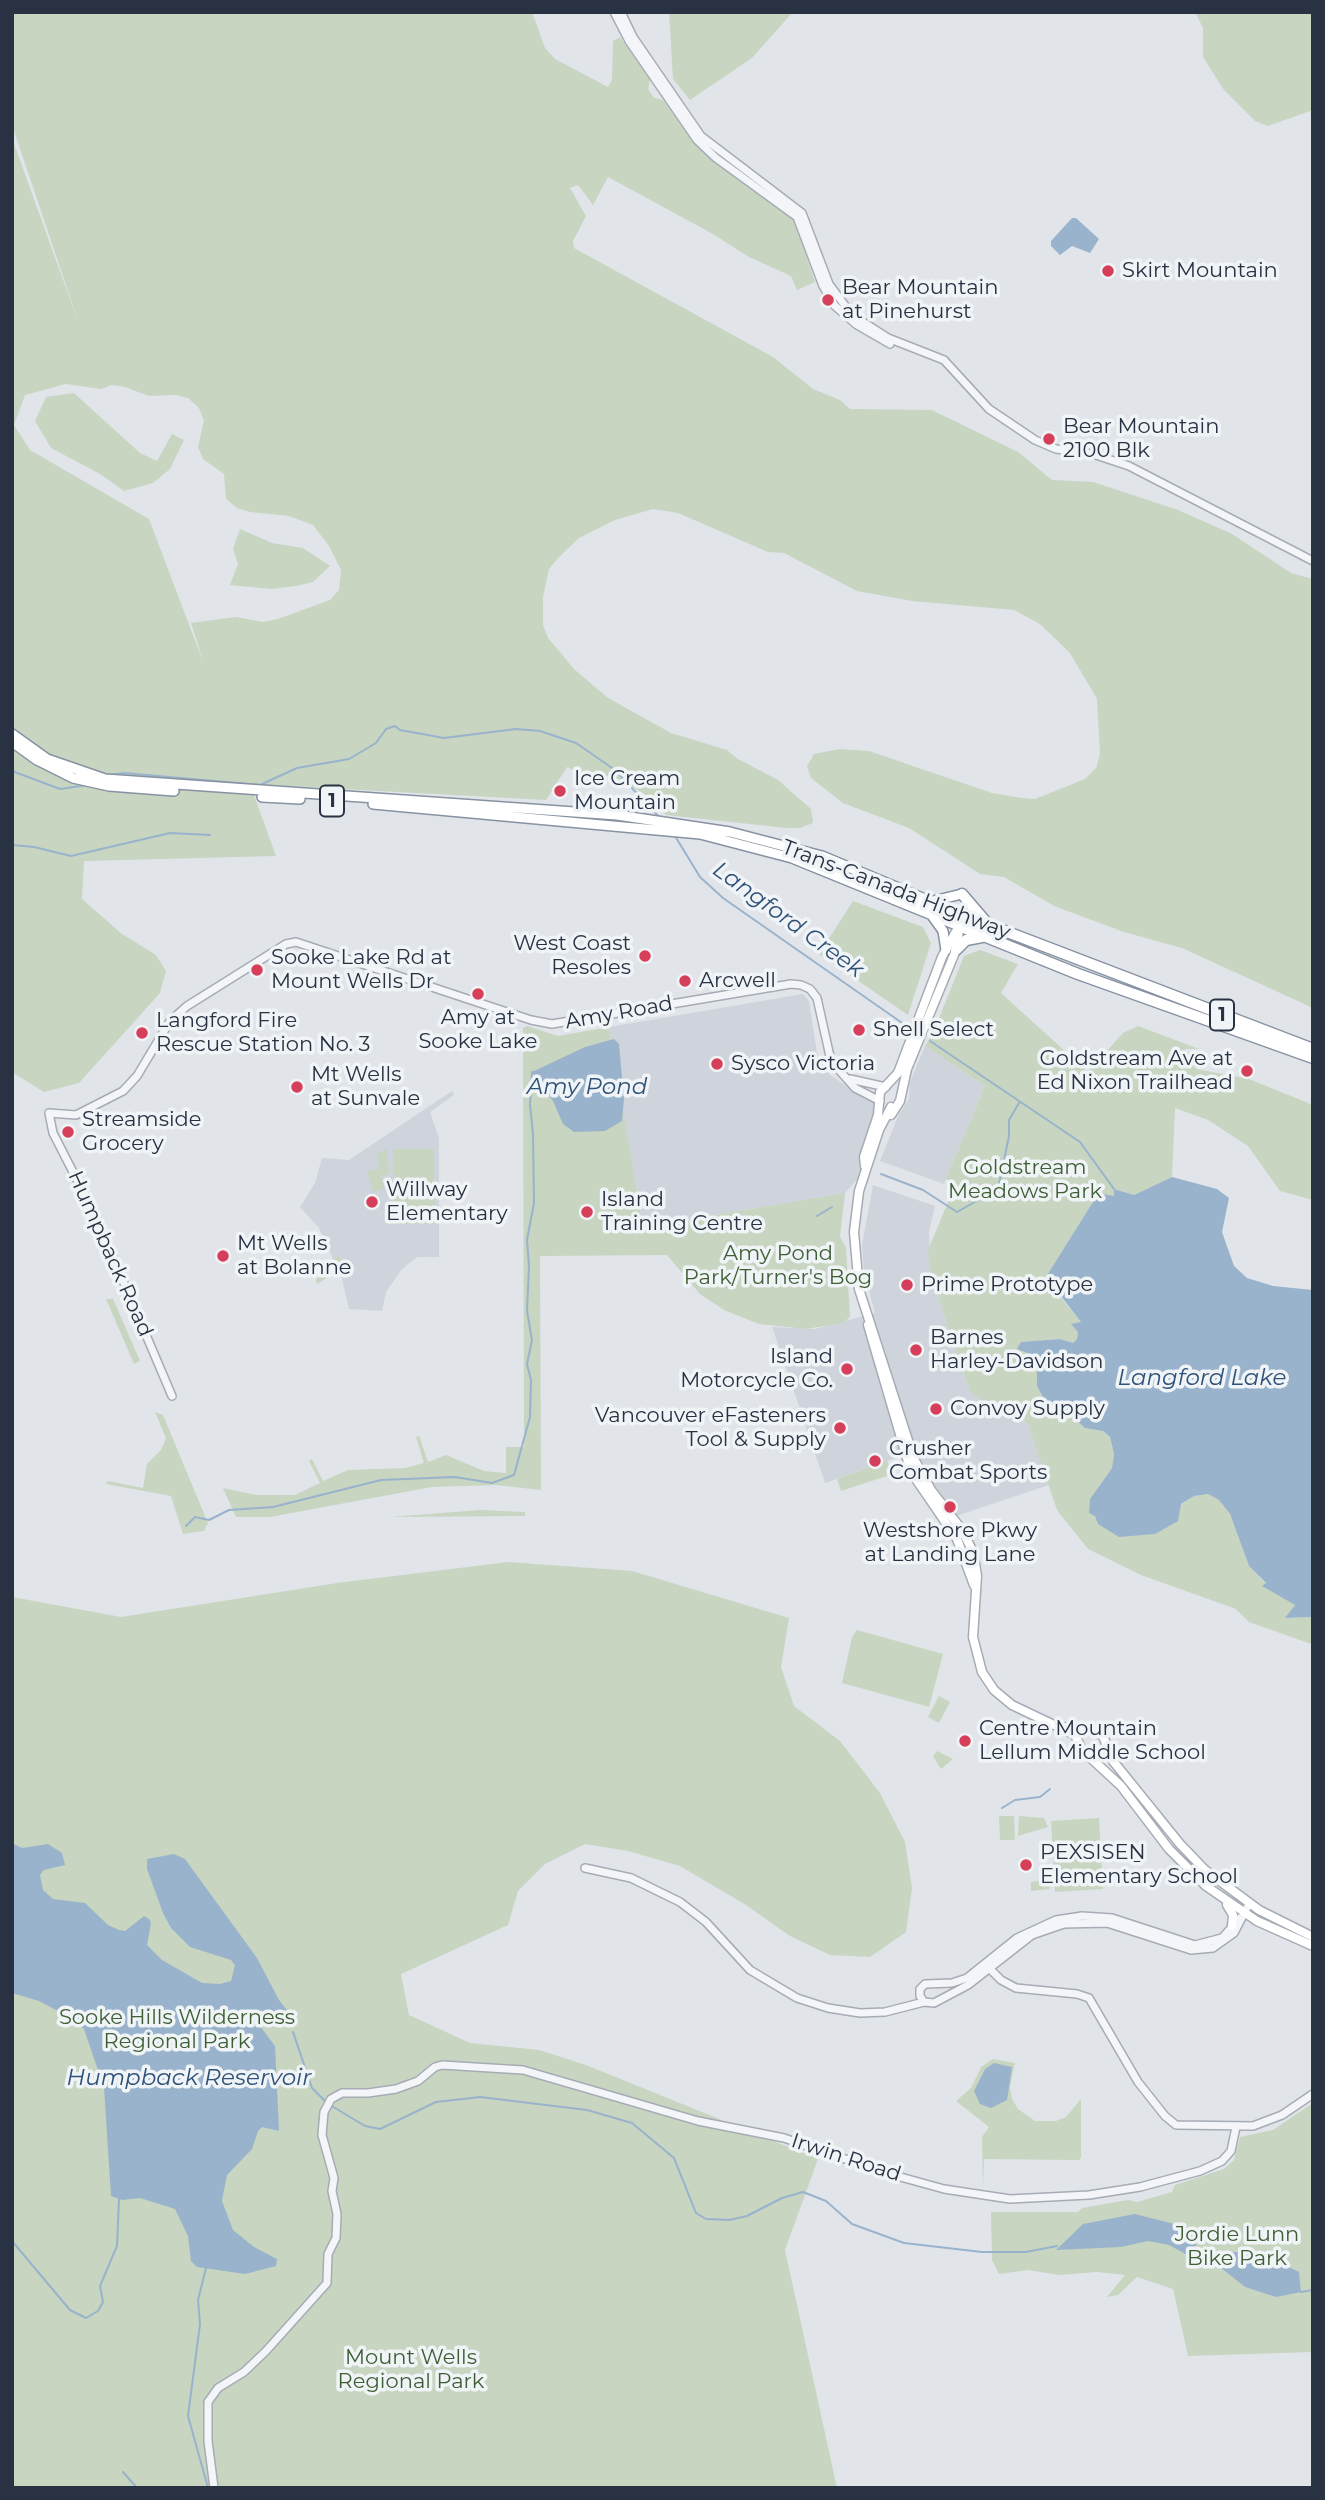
<!DOCTYPE html>
<html>
<head>
<meta charset="utf-8">
<style>
  body { margin:0 }
  #map { position:relative; width:1325px; height:2500px; overflow:hidden; background:#e1e5ea; font-family:Montserrat,sans-serif }
  canvas { display:block }
  .frame { position:absolute; inset:0; border:14px solid #283243; pointer-events:none }
</style>
</head>
<body>
<div id="map">
<canvas width="1325" height="2500"></canvas>
<div class="frame"></div>
</div>
<script>
const c = document.querySelector('canvas').getContext('2d');
c.lineJoin = 'round';
function fillPath(path, color) { c.fillStyle = color; c.fill(path, 'evenodd'); }
const toPath = rows => new Path2D(rows.map(r => 'M' + r).join(''));
function trace(path, color, width, dash) { c.strokeStyle = color; c.lineWidth = width; c.lineCap = dash ? 'butt' : 'round'; c.setLineDash(dash || []); c.stroke(path); }
function drawText(font, color, halo, rows, align = 'center') {
  c.font = font + ' Montserrat,sans-serif'; c.lineWidth = 7; c.setLineDash([]); c.textBaseline = 'middle'; c.strokeStyle = halo; c.fillStyle = color; for (const [text, x, y, turn = 0] of rows) {
    c.save(); c.translate(x, y); c.rotate((+turn || 0) * Math.PI / 180); c.textAlign = isNaN(turn) ? turn : align; if (halo) c.strokeText(text, 0, 0); c.fillText(text, 0, 0); c.restore();
  }
}
fillPath(toPath([
  [803,994,809,1001,817,1053,829,1074,849,1088,869,1097,877,1107,879,1123,859,1177,845,1193,643,1227,609,1027],
  [925,1046,985,1086,944,1184,880,1161,899,1114,909,1099,910,1082],
  [452,1091,454,1095,430,1112,439,1138,439,1257,417,1257,402,1269,386,1292,382,1311,349,1309,342,1279,319,1228,300,1207,315,1183,322,1158,349,1160],
  [873,1185,935,1206,929,1232,931,1277,969,1388,1028,1424,1049,1485,956,1516,934,1485,916,1451,825,1483,772,1327,815,1329,875,1313,864,1272,862,1245]
]), '#cfd4dc');
fillPath(toPath([
  [12,12,532,12,545,48,555,59,608,87,612,80,613,41,620,37,650,80,648,89,654,98,663,100,696,146,794,220,815,282,797,290,791,276,749,257,713,234,608,177,593,205,578,185,570,188,586,216,573,241,574,248,773,357,813,389,840,400,850,409,932,410,1018,452,1052,480,1093,482,1178,510,1232,534,1291,573,1313,579,1313,1008,1182,948,1124,932,1054,906,1004,877,980,874,909,828,843,803,811,778,807,766,814,754,840,749,869,751,992,793,1022,798,1035,799,1085,779,1096,768,1100,754,1097,699,1070,653,1040,624,1014,610,912,601,857,591,784,553,768,552,678,513,653,509,615,520,579,538,557,559,549,569,543,597,543,625,548,638,574,669,608,698,671,733,727,750,738,759,778,780,811,809,813,823,800,828,787,828,666,815,643,793,618,779,592,772,578,773,567,767,546,800,250,784,276,856,84,861,82,899,122,934,156,955,166,971,160,993,79,1083,44,1092,18,1076,12,1072,12,138,79,324,12,125],
  [66,384,101,389,112,385,125,387,149,396,175,395,188,398,199,408,204,421,198,447,203,459,224,474,226,499,237,508,250,512,289,516,313,525,329,546,341,570,339,590,330,600,278,619,263,622,236,617,191,623,204,664,149,519,30,450,14,425,25,395],
  [669,12,793,12,752,58,690,100,673,79],
  [1195,12,1313,12,1313,110,1268,126,1255,121,1224,90,1203,57,1203,28],
  [74,393,140,453,157,461,172,434,184,440,170,469,153,483,124,491,100,474,51,448,35,421,46,397],
  [240,529,272,543,303,548,330,566,313,582,296,586,271,589,230,585,238,564,233,549],
  [853,901,923,927,931,943,908,1015,819,954],
  [980,950,1018,964,1001,993,1088,1072,1123,1033,1138,1026,1199,1049,1184,1049,1190,1054,1196,1069,1249,1079,1313,1105,1313,1200,1280,1191,1248,1146,1208,1120,1175,1108,1172,1177,1134,1195,1114,1189,1114,1197,1093,1202,1057,1262,1057,1293,1081,1322,1077,1339,1073,1343,1060,1339,1021,1342,1038,1360,1037,1386,1046,1403,1068,1413,1085,1428,1103,1431,1110,1437,1114,1454,1112,1468,1099,1486,1093,1513,1097,1519,1119,1536,1134,1535,1194,1496,1208,1493,1219,1500,1230,1514,1249,1566,1266,1584,1263,1585,1295,1605,1286,1618,1313,1617,1313,1649,1311,1644,1249,1622,1236,1609,1141,1575,1088,1549,1057,1510,1028,1424,994,1400,988,1402,971,1393,969,1388,931,1277,928,1250,956,1183,946,1179,985,1086,925,1046,933,1033,964,956],
  [527,1026,558,1036,609,1027,643,1227,845,1193,840,1237,846,1248,850,1317,843,1323,806,1329,759,1324,724,1310,700,1294,667,1255,540,1256,541,1490,496,1485,432,1487,270,1517,236,1517,223,1488,256,1495,295,1495,320,1483,309,1461,312,1459,323,1481,348,1470,405,1468,424,1463,416,1437,419,1436,428,1462,446,1455,484,1471,506,1473,506,1447,524,1447,523,1028],
  [387,1149,389,1174,381,1176,385,1188,373,1192,367,1172,379,1168,377,1154],
  [393,1149,434,1149,435,1224,392,1224,393,1193,399,1191,394,1174],
  [339,1256,343,1263,347,1262,350,1270,340,1274,339,1270,317,1284,316,1279,338,1267,334,1258],
  [106,1299,113,1299,140,1361,134,1364],
  [155,1412,163,1415,208,1523,204,1531,183,1534,171,1496,106,1484,108,1481,143,1488,147,1464,161,1450,166,1438],
  [887,1461,893,1474,841,1491,837,1479],
  [480,1510,525,1512,525,1516,391,1517],
  [508,1562,632,1571,789,1618,781,1667,794,1706,840,1741,880,1793,905,1842,912,1888,906,1932,870,1957,830,1955,790,1936,746,1905,680,1866,628,1851,585,1844,545,1864,518,1891,508,1925,401,1974,409,2015,470,2043,539,2050,586,2065,818,2159,785,2250,837,2488,12,2488,12,1597,121,1617,337,1583],
  [857,1630,943,1654,929,1707,842,1683,852,1637],
  [939,1696,950,1702,939,1723,928,1717],
  [937,1751,953,1759,941,1769,933,1756],
  [999,1816,1014,1816,1015,1840,1000,1840],
  [1019,1816,1044,1818,1048,1827,1018,1836],
  [1099,1818,1103,1889,1055,1892,1051,1821],
  [1050,1879,1050,1889,1031,1891,1031,1882],
  [993,2059,1015,2063,1010,2087,1012,2099,1018,2109,1035,2121,1056,2121,1066,2117,1081,2099,1081,2157,1079,2160,984,2159,983,2189,982,2137,989,2127,956,2101,971,2088,981,2067],
  [1313,2103,1313,2352,1188,2356,1173,2289,1137,2277,1118,2295,1107,2297,1125,2275,1097,2272,1059,2275,1028,2270,999,2274,992,2260,991,2212,1078,2212,1082,2208,1128,2200,1137,2202,1172,2192,1175,2185,1224,2169,1234,2160,1240,2137,1273,2130]
]), '#c7d5c1');
fillPath(toPath([
  [1072,218,1076,218,1099,239,1090,253,1072,246,1060,255,1051,246,1051,241],
  [614,1039,619,1044,624,1099,622,1121,605,1131,574,1132,563,1124,553,1101,532,1072,585,1047],
  [1172,1177,1217,1189,1229,1198,1222,1232,1234,1266,1247,1278,1273,1286,1313,1290,1313,1617,1285,1618,1295,1605,1262,1586,1266,1583,1249,1566,1230,1514,1219,1500,1208,1494,1194,1496,1181,1504,1178,1521,1155,1534,1119,1537,1098,1524,1095,1516,1089,1513,1090,1499,1112,1468,1114,1454,1110,1437,1103,1431,1085,1428,1068,1413,1046,1403,1037,1386,1037,1360,1033,1355,1017,1349,1021,1342,1060,1339,1073,1343,1077,1339,1078,1332,1071,1324,1081,1322,1046,1277,1093,1202,1102,1194,1114,1196,1114,1189,1134,1195],
  [12,1843,22,1848,48,1844,62,1853,65,1865,44,1870,40,1875,43,1890,53,1899,85,1903,108,1925,119,1930,125,1931,144,1916,149,1919,151,1923,147,1945,162,1960,202,1983,220,1984,231,1981,235,1965,231,1960,190,1947,171,1928,163,1913,147,1869,147,1859,174,1854,185,1859,257,1958,279,2000,290,2014,280,2020,261,2010,254,2018,275,2046,279,2131,262,2127,258,2131,252,2149,227,2175,222,2201,233,2230,254,2247,277,2259,276,2266,245,2274,197,2267,191,2261,188,2236,175,2209,140,2198,122,2200,111,2196,104,2088,84,2029,75,2020,39,2001,12,1993],
  [994,2063,1012,2067,1007,2100,991,2108,980,2104,974,2091,985,2069],
  [1135,2214,1202,2231,1191,2257,1169,2245,1148,2241,1121,2247,1056,2250,1083,2224],
  [1239,2252,1270,2258,1299,2272,1301,2292,1276,2297,1245,2287,1210,2259,1217,2253]
]), '#9ab3cc');
trace(toPath([
  [12,771,60,789,88,785],
  [109,775,124,773,260,785,297,768,349,759,376,743,386,729,395,726,400,730,444,738,516,729,540,731,576,743,615,770,660,818],
  [675,836,700,877,723,898,905,1025],
  [12,845,34,847,71,856,170,833,210,835],
  [930,1041,1080,1142,1114,1189],
  [881,1174,923,1190,957,1212,998,1189,1009,1136,1009,1120,1019,1103],
  [817,1216,832,1207],
  [186,1526,195,1517,209,1520,229,1510,273,1507,381,1480,455,1477,492,1483,514,1475,530,1417,531,1380,527,1364,532,1340,527,1311,529,1266,527,1240,534,1203,533,1134,530,1105,532,1072],
  [1002,1808,1015,1800,1040,1797,1050,1789],
  [293,2032,312,2088,326,2102],
  [330,2105,365,2126,380,2129,436,2102,480,2097,587,2110,632,2123,674,2158,696,2213,706,2219,729,2220,747,2216,782,2198,803,2192,826,2201,852,2224,904,2243,982,2252,1026,2252,1057,2246],
  [12,2241,70,2310,86,2318,98,2311,103,2302,100,2286,117,2246,119,2199],
  [1193,2255,1210,2259],
  [206,2268,198,2300,200,2324,188,2416,208,2488],
  [1301,2292,1313,2290],
  [123,2472,137,2488]
]), '#9ab3cc', 2);
const tertiary = toPath([
  [614,12,629,41,697,140,716,158,797,217,823,286,835,306,857,325,890,344],
  [621,12,633,37,701,136,802,213,829,284,852,315,888,338,944,360,989,409,1035,440,1056,449,1093,454,1129,466,1313,561],
  [850,1079,886,1087],
  [172,1396,95,1215,53,1133,49,1113,76,1115,123,1091,137,1076,170,1021,187,1006,286,944,296,942,531,1020,552,1024,791,984,801,985,810,989,817,998,831,1061,855,1088,880,1101],
  [585,1868,631,1878,680,1902,706,1922,750,1970,797,1998,828,2008,860,2013,885,2012,924,2002],
  [1240,1918,1222,1938,1195,1945,1112,1918,1082,1916,1056,1920,1017,1938,967,1978,952,1983,925,1984,920,1989,920,1996,924,2002,934,2003,968,1985,1032,1935,1064,1924,1107,1923,1191,1950,1213,1948,1234,1933,1249,1904],
  [987,1966,1001,1980,1016,1988,1077,1994,1089,1998,1138,2082,1165,2116,1176,2125,1253,2126,1282,2115,1313,2094],
  [214,2488,208,2441,208,2402,218,2388,244,2372,266,2351,327,2283,328,2254,336,2238,337,2214,332,2191,334,2178,322,2135,324,2112,331,2099,342,2093,368,2093,396,2089,418,2081,435,2067,442,2065,523,2070,698,2121,784,2138,886,2173,944,2189,1010,2199,1089,2195,1140,2187,1200,2171,1222,2161,1231,2151,1236,2127]
]);
const secondary = toPath([
  [891,1107,879,1130,859,1191,854,1232,859,1289,914,1459,931,1490,962,1530,973,1552,977,1576,973,1637,982,1672,994,1690,1012,1705,1075,1735,1082,1750,1121,1786,1169,1849,1206,1886,1257,1921,1313,1946],
  [891,1115,900,1101,907,1069,956,950,960,924],
  [865,1166,864,1157,878,1115,880,1092,898,1073,942,957,959,926],
  [868,1325,911,1472,957,1539,974,1585],
  [1067,1727,1095,1731,1103,1736,1113,1761,1180,1844,1205,1870,1259,1910,1313,1937],
  [1227,1905,1233,1915,1232,1926]
]);
const trunk = toPath([
  [12,734,47,759,105,779,617,815,730,832,822,856,963,915],
  [12,742,37,760,73,778,109,786,174,791],
  [262,797,300,799],
  [373,804,700,834,792,858,959,926],
  [887,891,936,909],
  [933,901,962,894],
  [933,917,943,931,946,950]
]);
const motorway = toPath([
  [962,894,986,922],
  [963,915,1313,1049],
  [959,926,1078,974,1313,1058],
  [956,950,966,940,982,937]
]);
trace(tertiary, '#a6acb5', 10);
trace(secondary, '#a6acb5', 11);
trace(trunk, '#8792a2', 12);
trace(motorway, '#8792a2', 13);
trace(tertiary, '#f4f5f8', 7);
trace(secondary, '#fff', 8);
trace(trunk, '#fff', 9);
trace(motorway, '#fff', 10);
for (const [x, y, r, color] of [
  [1108,271,7,"#d63f59"],
  [828,300,7,"#d63f59"],
  [1049,439,7,"#d63f59"],
  [560,791,7,"#d63f59"],
  [645,956,7,"#d63f59"],
  [257,970,7,"#d63f59"],
  [685,981,7,"#d63f59"],
  [478,994,7,"#d63f59"],
  [859,1030,7,"#d63f59"],
  [142,1033,7,"#d63f59"],
  [717,1064,7,"#d63f59"],
  [1247,1071,7,"#d63f59"],
  [297,1087,7,"#d63f59"],
  [68,1132,7,"#d63f59"],
  [372,1202,7,"#d63f59"],
  [587,1212,7,"#d63f59"],
  [223,1256,7,"#d63f59"],
  [907,1285,7,"#d63f59"],
  [916,1350,7,"#d63f59"],
  [847,1369,7,"#d63f59"],
  [936,1409,7,"#d63f59"],
  [840,1428,7,"#d63f59"],
  [875,1461,7,"#d63f59"],
  [950,1507,7,"#d63f59"],
  [965,1741,7,"#d63f59"],
  [1026,1865,7,"#d63f59"]
]) { const dot = new Path2D(); dot.arc(x, y, r, 0, 2 * Math.PI); c.fillStyle = color; c.fill(dot); trace(dot, '#f0f4f7', 2.5); }
for (const [x, y, w] of [
  [332,801,24],
  [1222,1015,24]
]) { const box = new Path2D(); box.roundRect(x - w / 2, y - 15.5, w, 31, 5); c.fillStyle = '#f0f4f7'; c.fill(box); trace(box, '#283243', 2); }
drawText('bold 19px', '#283243', null, [
  ["1",332,801],
  ["1",1222,1015]
]);
drawText('21px', '#283243', '#f0f4f7', [
  ["Skirt Mountain",1122,271],
  ["Bear Mountain",842,288],
  ["at Pinehurst",842,312],
  ["Bear Mountain",1063,427],
  ["2100 Blk",1063,451],
  ["Ice Cream",574,779],
  ["Mountain",574,803],
  ["West Coast",631,944,"right"],
  ["Resoles",631,968,"right"],
  ["Sooke Lake Rd at",271,958],
  ["Mount Wells Dr",271,982],
  ["Arcwell",699,981],
  ["Amy at",478,1018,"center"],
  ["Sooke Lake",478,1042,"center"],
  ["Langford Fire",156,1021],
  ["Rescue Station No. 3",156,1045],
  ["Shell Select",873,1030],
  ["Goldstream Ave at",1233,1059,"right"],
  ["Ed Nixon Trailhead",1233,1083,"right"],
  ["Sysco Victoria",731,1064],
  ["Mt Wells",311,1075],
  ["at Sunvale",311,1099],
  ["Streamside",82,1120],
  ["Grocery",82,1144],
  ["Willway",386,1190],
  ["Elementary",386,1214],
  ["Island",601,1200],
  ["Training Centre",601,1224],
  ["Mt Wells",237,1244],
  ["at Bolanne",237,1268],
  ["Prime Prototype",921,1285],
  ["Barnes",930,1338],
  ["Harley-Davidson",930,1362],
  ["Island",833,1357,"right"],
  ["Motorcycle Co.",833,1381,"right"],
  ["Convoy Supply",950,1409],
  ["Vancouver eFasteners",826,1416,"right"],
  ["Tool & Supply",826,1440,"right"],
  ["Crusher",889,1449],
  ["Combat Sports",889,1473],
  ["Westshore Pkwy",950,1531,"center"],
  ["at Landing Lane",950,1555,"center"],
  ["Centre Mountain",979,1729],
  ["Lellum Middle School",979,1753],
  ["PEXSISEṈ",1040,1853],
  ["Elementary School",1040,1877]
], 'left');
drawText('21px', '#283243', '#f0f4f7', [
  ["Trans-Canada Highway",896,890,21],
  ["Amy Road",619,1013,-10],
  ["Humpback Road",110,1254,66],
  ["Irwin Road",846,2158,18]
]);
drawText('21px', '#3e5f35', '#f0f4f7', [
  ["Goldstream",1025,1168],
  ["Meadows Park",1025,1192],
  ["Amy Pond",778,1254],
  ["Park/Turner's Bog",778,1278],
  ["Sooke Hills Wilderness",177,2018],
  ["Regional Park",177,2042],
  ["Jordie Lunn",1237,2235],
  ["Bike Park",1237,2259],
  ["Mount Wells",411,2358],
  ["Regional Park",411,2382]
]);
drawText('italic 23px', '#305279', '#f0f4f7', [
  ["Langford Creek",788,920,36],
  ["Amy Pond",587,1087],
  ["Langford Lake",1202,1378],
  ["Humpback Reservoir",189,2078]
]);
</script>
</body>
</html>
